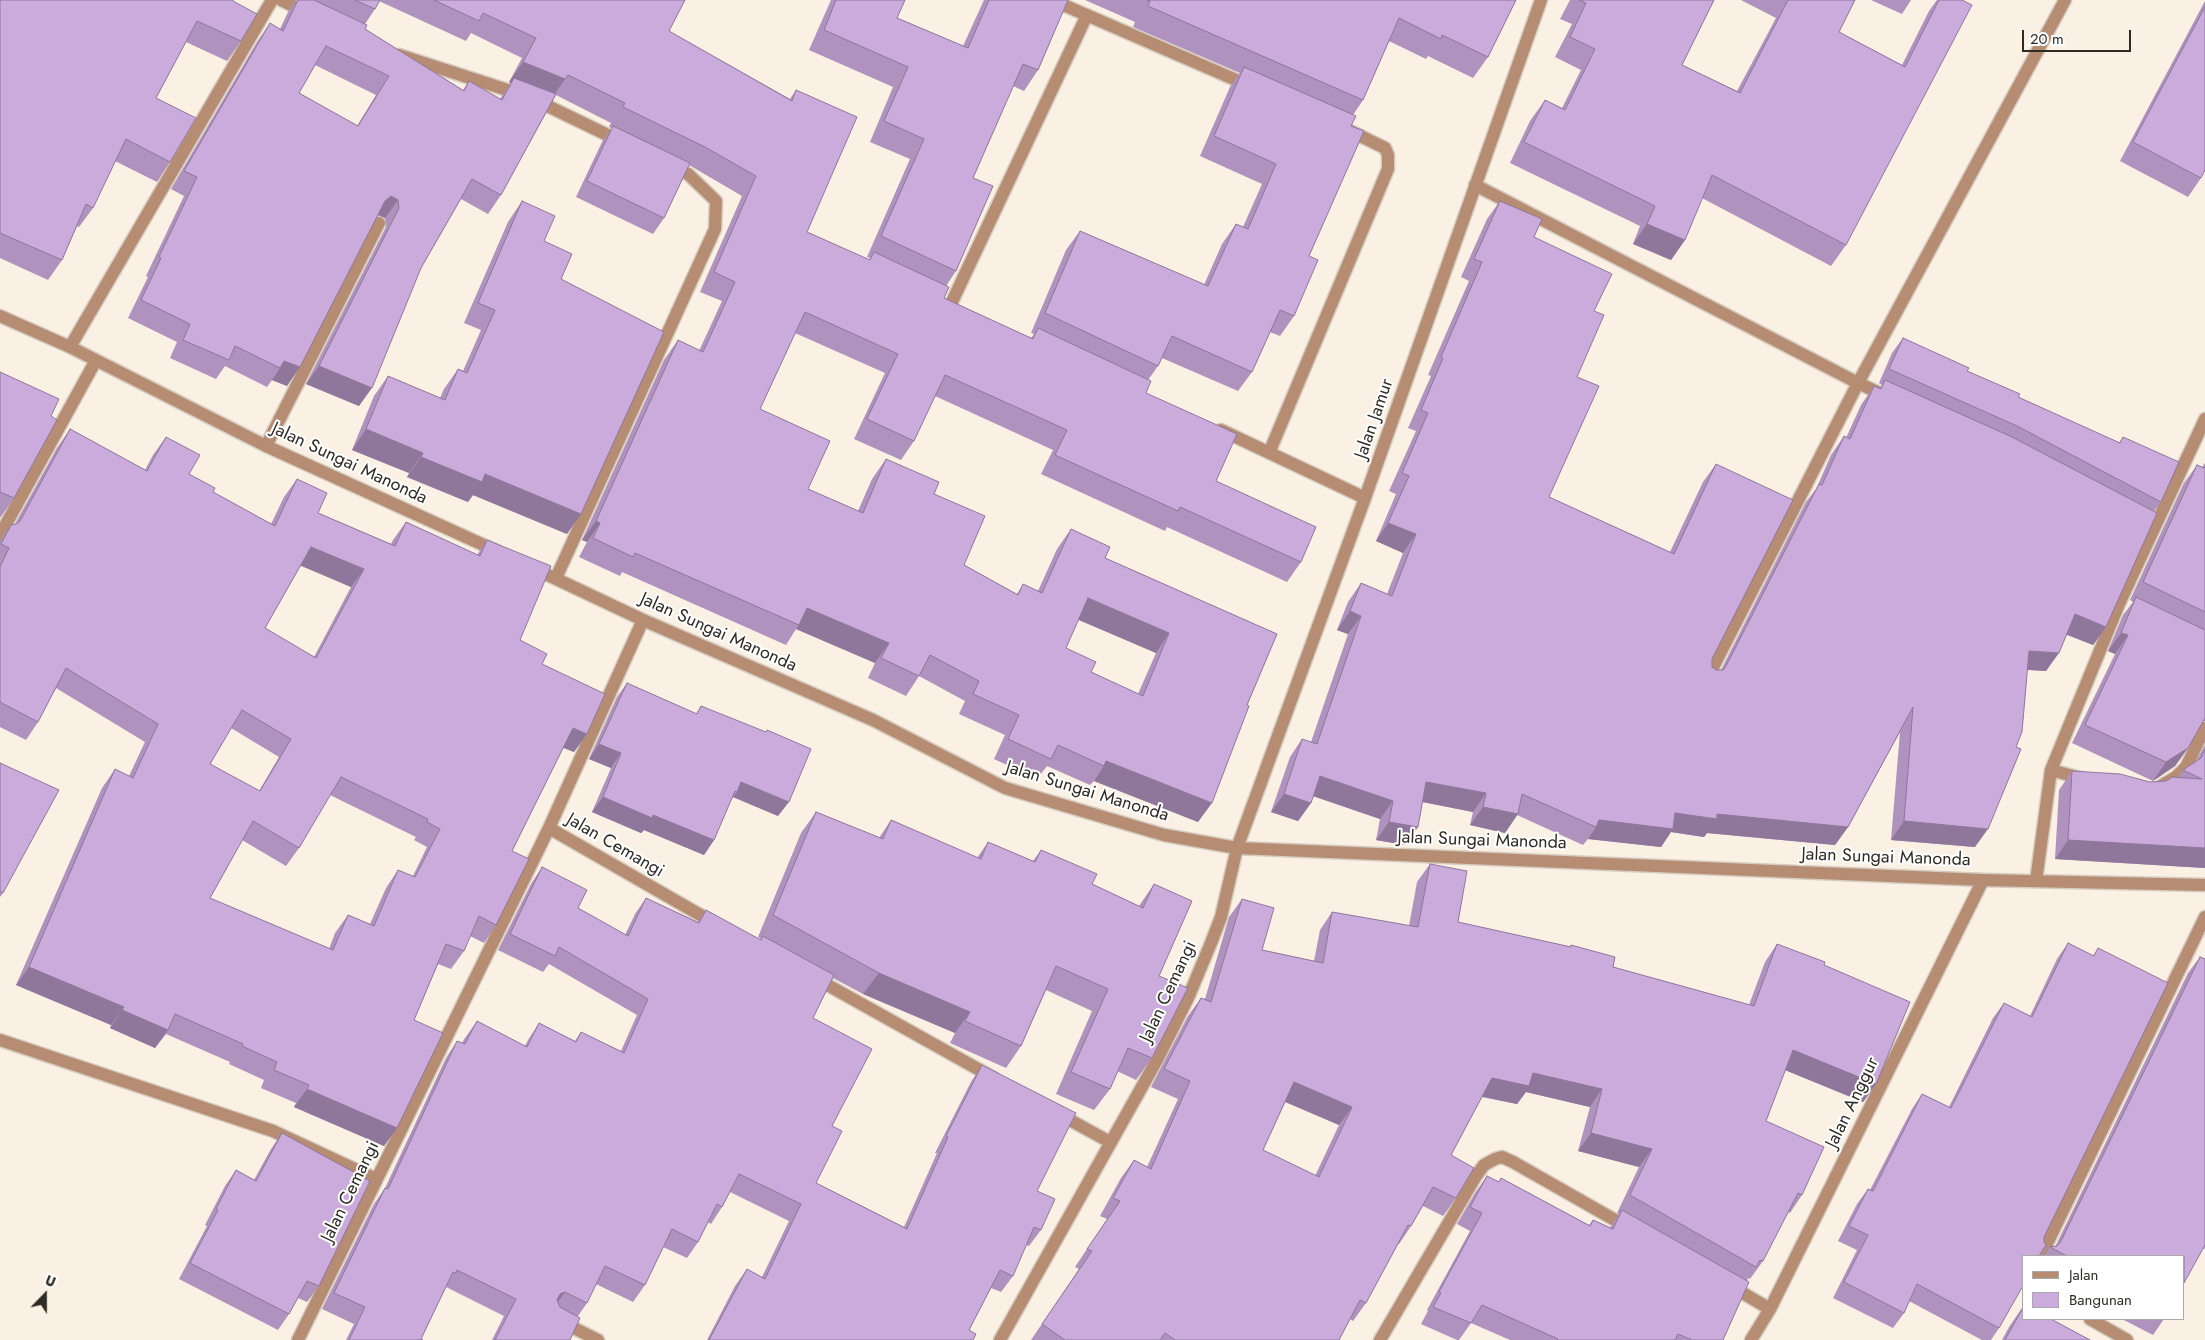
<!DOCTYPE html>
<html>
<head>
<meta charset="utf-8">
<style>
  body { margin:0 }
  #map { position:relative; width:2205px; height:1340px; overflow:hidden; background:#faf0e3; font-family:Jost,sans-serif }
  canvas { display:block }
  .legend { position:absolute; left:2022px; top:1255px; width:162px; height:65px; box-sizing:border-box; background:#fff; border:1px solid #abaaa8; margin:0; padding:6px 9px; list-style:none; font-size:15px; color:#2e2b25 }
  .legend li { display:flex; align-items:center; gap:10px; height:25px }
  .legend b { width:25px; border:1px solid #abaaa8 }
  .north { position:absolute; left:20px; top:1270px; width:50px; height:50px; -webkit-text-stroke:4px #fff; paint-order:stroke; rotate:22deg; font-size:14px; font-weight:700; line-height:20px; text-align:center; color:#2e2b25 }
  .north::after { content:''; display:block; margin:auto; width:18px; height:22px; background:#2e2b25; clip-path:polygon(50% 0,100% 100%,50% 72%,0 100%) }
  .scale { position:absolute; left:2022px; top:30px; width:109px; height:22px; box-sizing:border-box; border:2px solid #2e2b25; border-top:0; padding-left:6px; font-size:15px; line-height:18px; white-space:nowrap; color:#2e2b25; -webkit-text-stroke:4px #fff; paint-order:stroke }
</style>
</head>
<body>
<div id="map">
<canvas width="2205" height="1340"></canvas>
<ul class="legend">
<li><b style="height:6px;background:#b68d73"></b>Jalan</li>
<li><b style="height:14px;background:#cbaadc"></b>Bangunan</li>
</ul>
<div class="north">U</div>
<div class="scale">20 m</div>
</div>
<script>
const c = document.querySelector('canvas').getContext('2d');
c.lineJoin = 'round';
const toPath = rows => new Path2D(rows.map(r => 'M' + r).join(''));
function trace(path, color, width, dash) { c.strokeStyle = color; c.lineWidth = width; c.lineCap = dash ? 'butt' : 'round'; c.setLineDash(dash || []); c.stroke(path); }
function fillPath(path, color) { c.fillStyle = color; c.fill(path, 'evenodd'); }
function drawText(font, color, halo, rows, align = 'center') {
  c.font = font + ' Jost,sans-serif'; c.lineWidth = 4; c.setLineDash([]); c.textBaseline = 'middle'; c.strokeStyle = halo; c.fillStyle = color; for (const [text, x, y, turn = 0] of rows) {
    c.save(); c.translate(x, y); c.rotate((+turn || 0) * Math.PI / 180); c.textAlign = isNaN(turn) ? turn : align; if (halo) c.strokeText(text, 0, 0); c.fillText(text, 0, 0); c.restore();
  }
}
const minor = toPath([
  [281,0,308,13],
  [1052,0,1250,86],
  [399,55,529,97,622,142],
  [1475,185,1858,383,1886,396],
  [951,304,1087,15],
  [0,316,70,347,266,446,499,552],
  [70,347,272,0],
  [1221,430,1365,498],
  [266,446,379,223],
  [1269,453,1388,169,1388,155,1385,148,1346,129],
  [2136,517,2154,527],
  [0,535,95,362],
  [533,568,643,620,873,720,1005,788,1164,835,1237,848,1983,880,2205,885],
  [556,578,715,229,716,201,688,174,671,166],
  [1706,681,1858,383,2065,0],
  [2051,770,2084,779],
  [2161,786,2176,777,2186,767,2205,728],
  [549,828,643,620],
  [2036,881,2051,770,2119,604,2205,419],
  [815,978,994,1078],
  [0,1040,273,1131,376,1179],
  [1057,1113,1110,1142],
  [2041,1256,2205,917],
  [1729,1285,1770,1309],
  [2090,1319,2127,1340],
  [560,1321,598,1340],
  [298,1340,549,828,716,924],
  [1000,1340,1157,1060,1188,998,1211,943,1221,917,1237,848,1365,498,1541,0],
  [1380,1340,1476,1176,1484,1165,1495,1159,1502,1157,1513,1162,1629,1228],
  [1751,1340,1770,1309,1983,880]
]);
trace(minor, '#d5cdc1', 15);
trace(minor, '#b68d73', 12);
fillPath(toPath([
  [0,0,233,0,241,41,227,61,186,42,156,98,170,162,157,182,115,161,93,208,79,227,77,226,62,260,48,280,0,258],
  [297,0,685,0,669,31,790,99,796,90,807,232,869,260,870,258,867,257,910,159,870,142,893,87,809,50,831,0,905,0,897,18,963,46,984,0,1068,0,1038,70,1024,91,1013,86,973,178,956,271,946,286,944,298,1031,338,1034,334,1031,333,1066,250,1080,231,1204,285,1222,244,1236,224,1243,227,1262,184,1200,156,1230,87,1240,73,1133,27,1135,22,1085,0,1516,0,1488,57,1473,78,1428,56,1426,59,1389,41,1363,100,1353,115,1351,126,1309,256,1294,316,1280,336,1270,332,1252,372,1238,391,1162,358,1158,366,1148,380,1146,393,1216,481,1301,562,1287,582,1167,527,1165,531,1041,474,1053,450,935,396,914,441,901,460,854,439,885,373,795,333,760,409,808,489,858,511,872,479,886,459,934,494,964,565,1017,594,1023,584,1038,591,1057,549,1071,529,1105,558,1277,634,1198,822,1094,781,1090,785,1047,766,1037,779,994,759,1005,735,959,714,965,701,919,676,906,696,868,678,875,663,796,629,786,645,622,572,620,576,579,557,587,542,582,540,664,360,678,340,699,351,722,301,700,292,742,196,689,165,664,218,653,234,576,197,602,142,612,128,609,127,611,123,556,95,501,195,488,214,461,199,421,268,359,406,306,384,386,227,385,218,378,215,287,386,272,380,267,387,225,366,216,379,170,358,177,342,128,318,148,277,146,276,184,196,171,189,257,42,270,23,280,29,288,12],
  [379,1,466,41,471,33,522,58,509,82,511,83,500,99,469,81,463,90,365,29,365,24,375,9],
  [315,65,376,95,357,126,299,93],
  [1078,619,1156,653,1138,694,1091,672,1066,648],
  [1570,0,1714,0,1682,65,1737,91,1776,18,1741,0,1855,0,1839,32,1902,65,1929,11,1937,0,1962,0,1846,245,1831,266,1702,198,1685,240,1671,260,1633,244,1640,226,1510,163,1530,121,1545,100,1562,108,1581,70,1555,57,1572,24,1560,19],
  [1871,0,1911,0,1902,14],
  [2205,1,2205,170,2201,178,2188,197,2120,161],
  [522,201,544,241,561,279,567,534,473,495,468,502,407,477,409,473,352,450,374,396,388,376,440,398,444,389,458,369,463,371,481,330,464,323,508,222],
  [1500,201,1534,237,1594,311,1577,377,1549,497,1670,552,1703,482,1716,464,1712,659,1712,667,1716,670,1721,670,1806,502,1816,489,1831,455,1844,436,1846,438,1861,405,1874,386,1879,389,1882,385,1879,383,1892,353,1903,338,1967,371,2018,397,2119,443,2123,437,2161,502,2154,511,2106,627,2093,645,2067,634,2046,671,2027,670,1975,847,1891,840,1900,732,1848,827,1835,845,1707,833,1704,837,1671,832,1661,847,1588,839,1583,845,1517,815,1505,833,1470,825,1473,812,1422,802,1405,845,1376,840,1380,819,1313,796,1311,803,1298,821,1271,812,1290,757,1302,739,1311,742,1348,634,1337,630,1348,602,1361,583,1387,594,1403,553,1376,541,1396,494,1389,491,1416,431,1408,428,1431,376,1428,375,1469,281,1461,277,1487,219],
  [0,372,14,498,0,518],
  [70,429,145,470,153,455,166,437,189,474,213,492,271,524,284,497,297,479,318,513,391,544,393,540,406,522,477,555,487,540,520,640,542,664,574,752,563,748,512,851,496,925,484,943,470,936,464,951,451,969,438,964,414,1020,397,1128,384,1146,294,1107,296,1103,261,1088,264,1080,229,1064,230,1062,166,1034,155,1048,110,1028,111,1025,16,985,102,788,115,769,129,776,145,742,56,688,38,722,26,740,0,727,0,541,11,525,15,524,57,448],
  [301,565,351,587,314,657,265,628],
  [231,728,279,757,259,791,210,764],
  [330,795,416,837,414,840,427,847,413,876,398,870,386,888,370,924,348,915,335,933,329,949,210,898,242,840,286,866,299,848],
  [2205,463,2205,721,2203,721,2188,748,2175,766,2153,781,2072,743,2115,654,2108,651,2123,615,2133,602,2130,600,2184,483,2197,465,2202,467],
  [627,683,696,714,701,706,778,816,733,797,731,800,714,840,704,855,644,830,641,833,592,812,611,768,589,759,617,697],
  [2205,745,2205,868,2055,859,2059,790,2072,771,2150,782,2166,781,2178,778,2183,770,2196,761],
  [0,763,3,893,0,897],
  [816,812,879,838,891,820,977,858,988,842,1033,861,1041,850,1092,884,1139,906,1154,884,1159,976,1152,1058,1136,1080,1117,1071,1110,1089,1094,1110,1056,1094,1092,1011,1046,990,1021,1046,1006,1068,950,1043,955,1033,863,994,833,978,813,1018,832,1126,816,1183,904,1227,937,1153,935,1153,971,1082,982,1065,1037,1191,1041,1230,1029,1246,1026,1245,1013,1276,1001,1292,991,1288,969,1330,973,1340,707,1340,735,1286,747,1269,762,1277,789,1221,730,1192,722,1207,711,1224,708,1222,698,1242,687,1258,663,1247,645,1285,633,1302,596,1284,587,1303,578,1316,570,1340,492,1340,504,1316,446,1287,421,1339,423,1340,346,1340,354,1324,322,1309,374,1204,385,1188,446,1058,457,1041,462,1043,465,1038,477,1021,525,1046,528,1040,539,1023,575,1041,581,1032,621,1051,637,1015,549,964,543,972,498,950,531,884,542,867,578,908,625,935,635,914,646,898,698,922,706,910,760,940,761,939,758,937,801,833],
  [1430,864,1458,922,1570,947,1571,945,1613,967,1749,1005,1765,962,1777,944,1824,965,1876,1084,1863,1102,1785,1070,1766,1121,1802,1195,1790,1213,1788,1212,1763,1261,1750,1279,1748,1278,1747,1281,1723,1340,1510,1340,1471,1323,1459,1340,1457,1340,1421,1324,1428,1311,1427,1310,1470,1231,1457,1224,1475,1193,1487,1176,1499,1182,1501,1178,1589,1225,1593,1220,1610,1228,1619,1214,1617,1213,1639,1167,1578,1151,1590,1107,1526,1092,1517,1104,1482,1097,1451,1155,1456,1198,1443,1216,1423,1206,1411,1226,1399,1244,1398,1244,1366,1303,1353,1321,1350,1319,1339,1340,1031,1340,1079,1269,1075,1267,1107,1219,1100,1216,1121,1178,1134,1160,1147,1167,1178,1099,1151,1087,1188,1016,1201,998,1205,999,1229,917,1242,899,1262,950,1314,961,1320,930,1332,912,1409,926,1417,882],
  [1285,1102,1339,1125,1315,1176,1263,1150],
  [2068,943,2093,956,2098,948,2044,1237,2044,1242,2047,1247,2040,1256,2024,1256,1999,1328,1991,1340,1982,1340,1909,1301,1904,1313,1893,1328,1833,1298,1857,1250,1838,1241,1857,1204,1868,1189,1870,1190,1912,1109,1922,1094,1949,1107,1993,1018,2004,1003,2030,1016,2057,959],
  [2200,957,2205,959,2205,1249,2203,1248,2184,1256,2044,1256,2050,1247,2055,1247,2188,973],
  [282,1133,319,1286,307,1302,298,1298,289,1314,278,1330,179,1279,207,1226,205,1225,225,1186,236,1170,254,1180,271,1149],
  [2024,1305,2090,1340,2002,1340,2009,1327],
  [2122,1319,2164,1319,2153,1335]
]), '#af92bd');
fillPath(toPath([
  [523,62,565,79,551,99,514,78,511,83,509,82],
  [391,196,398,200,385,218,378,215,372,219,385,201],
  [1647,224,1685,240,1671,260,1633,244],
  [284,361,300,367,287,386,272,380,280,368],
  [319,366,372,388,359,406,306,384],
  [366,429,423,453,409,473,352,450],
  [421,457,485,474,581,514,567,534,473,495,468,502,407,477],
  [596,521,600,523,587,542,582,540],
  [1388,523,1416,534,1403,553,1376,541],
  [311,547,364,569,351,587,299,565],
  [1088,598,1169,633,1156,653,1074,618],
  [807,608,889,643,875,663,796,629,799,625],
  [1350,611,1361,616,1348,634,1337,630],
  [2075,614,2106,627,2093,645,2062,633],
  [2121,633,2128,635,2115,654,2108,651],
  [2029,651,2059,653,2046,671,2016,669],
  [573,728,587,734,574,752,560,746],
  [599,744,621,753,611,768,589,759],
  [2188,748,2175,766,2153,781,2166,762],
  [1106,761,1212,803,1198,822,1094,781,1104,766],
  [1320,776,1393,801,1380,819,1307,794],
  [741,782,789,802,778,816,733,797,737,792],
  [1426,782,1486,793,1473,812,1413,800],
  [1284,794,1311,803,1298,821,1271,812],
  [603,797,653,815,714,840,704,855,644,830,641,833,592,812],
  [1483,807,1518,814,1505,833,1470,825],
  [1675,813,1717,814,1848,827,1835,845,1707,833,1704,837,1671,832,1661,847,1588,839,1596,827,1599,820],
  [1904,821,1988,829,1975,847,1891,840],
  [1389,822,1418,827,1405,845,1376,840],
  [2068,840,2205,848,2205,868,2055,859],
  [29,967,124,1007,111,1025,16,985],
  [879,973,970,1012,955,1033,863,994],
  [122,1010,168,1030,155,1048,110,1028],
  [1793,1050,1876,1084,1863,1102,1780,1068],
  [1533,1073,1602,1089,1590,1107,1526,1092,1517,1104,1479,1096,1492,1078],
  [1294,1082,1352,1107,1339,1125,1281,1100],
  [307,1089,397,1128,384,1146,294,1107],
  [1591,1133,1652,1149,1639,1167,1578,1151],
  [565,1292,553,1309,560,1294]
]), '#8e779a');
const building = toPath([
  [0,0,233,0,233,1,257,14,241,41,197,21,156,98,196,118,170,162,126,139,93,208,86,204,62,260,0,233,0,0],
  [298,0,314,0,367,25,365,29,464,91,469,81,502,100,514,78,556,94,501,195,472,179,421,268,372,388,319,366,399,208,398,200,391,196,385,201,300,367,284,361,280,368,235,346,229,360,183,340,190,324,141,300,161,258,159,257,197,177,184,171,270,23,283,31,298,0],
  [326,46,389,76,358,126,299,93,326,46],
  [355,0,380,0,375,9,355,0],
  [434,0,685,0,669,31,792,101,796,90,857,117,807,232,870,260,874,252,949,287,944,298,1033,339,1038,328,1151,381,1146,393,1237,434,1216,481,1316,527,1301,562,1180,507,1178,511,1055,455,1067,430,945,375,914,441,867,419,898,354,805,312,760,409,830,441,808,489,863,513,886,459,939,482,934,494,985,516,964,565,1018,595,1023,584,1042,593,1071,529,1110,547,1105,558,1277,634,1247,705,1249,706,1212,803,1106,761,1104,766,1058,745,1051,759,1008,739,1019,715,973,694,979,681,930,655,919,676,881,658,889,643,807,608,799,625,635,553,633,557,593,538,600,523,596,521,678,340,703,352,735,282,714,272,756,176,705,147,623,107,625,103,568,75,565,79,523,62,536,38,483,13,479,21,434,0],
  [1088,598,1169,633,1143,696,1091,672,1096,662,1066,648,1088,598],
  [836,0,905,0,897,18,968,48,989,0,1068,0,1038,70,1023,64,973,178,993,186,956,271,881,236,924,139,884,121,908,67,824,30,836,0],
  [1147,0,1516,0,1488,57,1442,35,1441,39,1399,18,1363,100,1148,6,1150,1,1147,0],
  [1579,0,1714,0,1682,65,1740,93,1788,0,1855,0,1839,32,1905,67,1939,0,1962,0,1972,5,1846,245,1712,175,1685,240,1647,224,1655,206,1524,142,1545,100,1565,110,1595,49,1570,37,1586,3,1579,0],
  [2205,7,2205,170,2201,178,2133,142,2205,7],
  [1244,67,1356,116,1351,126,1364,131,1309,256,1318,260,1294,316,1280,310,1252,372,1172,336,1158,366,1045,313,1080,231,1208,286,1236,224,1248,229,1276,164,1214,136,1244,67],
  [613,126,690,163,664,218,587,181,613,126],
  [522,201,555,216,544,241,572,254,561,279,664,332,581,514,485,474,482,482,421,457,423,453,366,429,388,376,445,400,458,369,467,373,495,310,478,303,522,201],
  [1500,201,1542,219,1534,237,1612,274,1594,311,1604,315,1577,377,1599,386,1549,497,1674,554,1716,464,1793,500,1712,659,1712,667,1716,670,1723,670,1726,666,1819,484,1822,485,1844,436,1850,439,1874,386,1881,389,1885,380,2012,437,2157,513,2106,627,2075,614,2059,653,2029,651,2022,732,2016,747,2021,749,1988,829,1904,821,1913,707,1848,827,1717,814,1717,819,1675,813,1673,829,1599,820,1596,827,1522,794,1518,814,1483,807,1486,793,1426,782,1418,827,1389,822,1393,801,1320,776,1311,803,1284,794,1302,739,1317,744,1361,616,1350,611,1361,583,1392,596,1416,534,1388,523,1409,476,1402,473,1428,413,1421,410,1443,358,1441,357,1482,262,1474,259,1500,201],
  [1903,338,1969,368,1967,371,2020,394,2018,397,2120,443,2123,437,2179,462,2161,502,2017,426,1889,369,1903,338],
  [0,372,59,399,51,416,57,420,14,498,0,492,0,372],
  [70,429,147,471,166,437,200,455,189,474,215,488,213,492,275,526,297,479,327,493,318,513,395,546,406,522,480,556,487,540,551,566,520,640,547,654,542,664,605,694,587,734,573,728,512,851,529,859,496,925,479,916,464,951,446,944,414,1020,443,1033,397,1128,307,1089,309,1085,274,1070,277,1062,242,1046,243,1044,175,1014,168,1030,122,1010,124,1007,29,967,115,769,133,778,158,724,66,668,38,722,0,702,0,567,9,548,1,544,11,525,16,524,20,521,70,429],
  [311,547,364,569,316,658,265,628,311,547],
  [242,710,291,739,260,791,210,764,242,710],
  [341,777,428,819,427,822,440,829,415,877,398,870,374,926,348,915,333,950,210,898,253,821,299,848,341,777],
  [2197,465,2204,468,2205,467,2205,612,2143,582,2197,465],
  [2136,597,2205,630,2205,718,2188,748,2166,762,2085,725,2128,635,2121,633,2136,597],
  [627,683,697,714,701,706,766,732,767,730,811,749,789,802,741,782,737,792,735,791,714,840,653,815,652,818,603,797,621,753,599,744,627,683],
  [2205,750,2205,848,2068,840,2072,771,2120,774,2150,782,2166,781,2172,777,2202,779,2183,770,2201,758,2205,750],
  [0,763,59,790,3,893,0,891,0,763],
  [816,812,883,839,891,820,981,859,988,842,1035,862,1041,850,1097,874,1092,884,1143,908,1154,884,1192,901,1159,976,1188,988,1152,1058,1128,1048,1110,1089,1071,1072,1108,989,1056,966,1021,1046,965,1021,970,1012,879,973,773,915,816,812],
  [1430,864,1467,871,1458,922,1571,947,1571,945,1615,957,1613,967,1754,1006,1777,944,1825,962,1824,965,1910,1002,1876,1084,1793,1050,1766,1121,1824,1147,1802,1195,1798,1193,1763,1261,1760,1260,1756,1267,1630,1195,1652,1149,1591,1133,1602,1089,1533,1073,1529,1086,1492,1078,1451,1155,1474,1168,1456,1198,1433,1187,1411,1226,1408,1225,1366,1303,1360,1300,1339,1340,1175,1340,1165,1333,1160,1340,1065,1340,1042,1324,1092,1251,1087,1249,1120,1201,1113,1198,1134,1160,1151,1169,1190,1081,1164,1069,1201,998,1211,1002,1242,899,1274,908,1262,950,1323,963,1332,912,1418,927,1430,864],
  [1294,1082,1352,1107,1319,1177,1263,1150,1294,1082],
  [542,867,587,890,578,908,628,936,646,898,699,923,706,910,761,940,763,936,834,975,813,1018,872,1049,832,1126,842,1131,816,1183,907,1229,948,1137,946,1136,982,1065,1076,1113,1037,1191,1055,1199,1041,1230,1034,1227,1013,1276,1000,1270,969,1330,976,1334,973,1340,709,1340,747,1269,765,1279,801,1204,739,1174,722,1207,717,1204,698,1242,672,1229,645,1285,605,1266,587,1303,565,1292,560,1294,557,1300,560,1307,580,1318,570,1340,495,1340,516,1299,457,1270,456,1273,453,1272,421,1339,423,1340,349,1340,365,1307,334,1293,385,1188,388,1189,457,1041,465,1044,477,1021,527,1047,539,1023,576,1042,581,1032,624,1053,648,999,559,947,555,956,510,934,542,867],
  [2068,943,2094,956,2098,948,2168,983,2044,1237,2044,1242,2047,1247,2045,1246,2039,1256,2024,1256,2024,1284,1999,1328,1917,1284,1904,1313,1844,1282,1868,1235,1849,1226,1868,1189,1873,1191,1922,1094,1951,1108,2004,1003,2032,1017,2068,943],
  [2200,957,2205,959,2205,1245,2184,1283,2184,1256,2067,1256,2050,1247,2057,1246,2060,1243,2200,957],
  [282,1133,370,1181,319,1286,307,1281,289,1314,190,1263,218,1210,216,1209,236,1170,256,1181,282,1133],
  [1487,1176,1499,1182,1501,1178,1590,1226,1593,1220,1613,1229,1622,1210,1749,1282,1723,1340,1692,1340,1678,1334,1675,1340,1557,1340,1558,1339,1482,1305,1471,1323,1433,1307,1441,1293,1439,1292,1482,1213,1470,1207,1487,1176],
  [2024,1306,2024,1319,2051,1319,2090,1340,2005,1340,2024,1306]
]);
fillPath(building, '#cbaadc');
trace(building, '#8e779a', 1);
drawText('18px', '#2e2b25', '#fff', [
  ["Jalan Jamur",1375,419,-71],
  ["Jalan Sungai Manonda",349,464,25],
  ["Jalan Sungai Manonda",718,633,24],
  ["Jalan Sungai Manonda",1087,792,17],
  ["Jalan Sungai Manonda",1482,841,2],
  ["Jalan Cemangi",615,846,30],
  ["Jalan Sungai Manonda",1886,858,2],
  ["Jalan Cemangi",1169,992,-65],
  ["Jalan Anggur",1853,1103,-64],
  ["Jalan Cemangi",351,1192,-64]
]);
</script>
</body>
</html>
